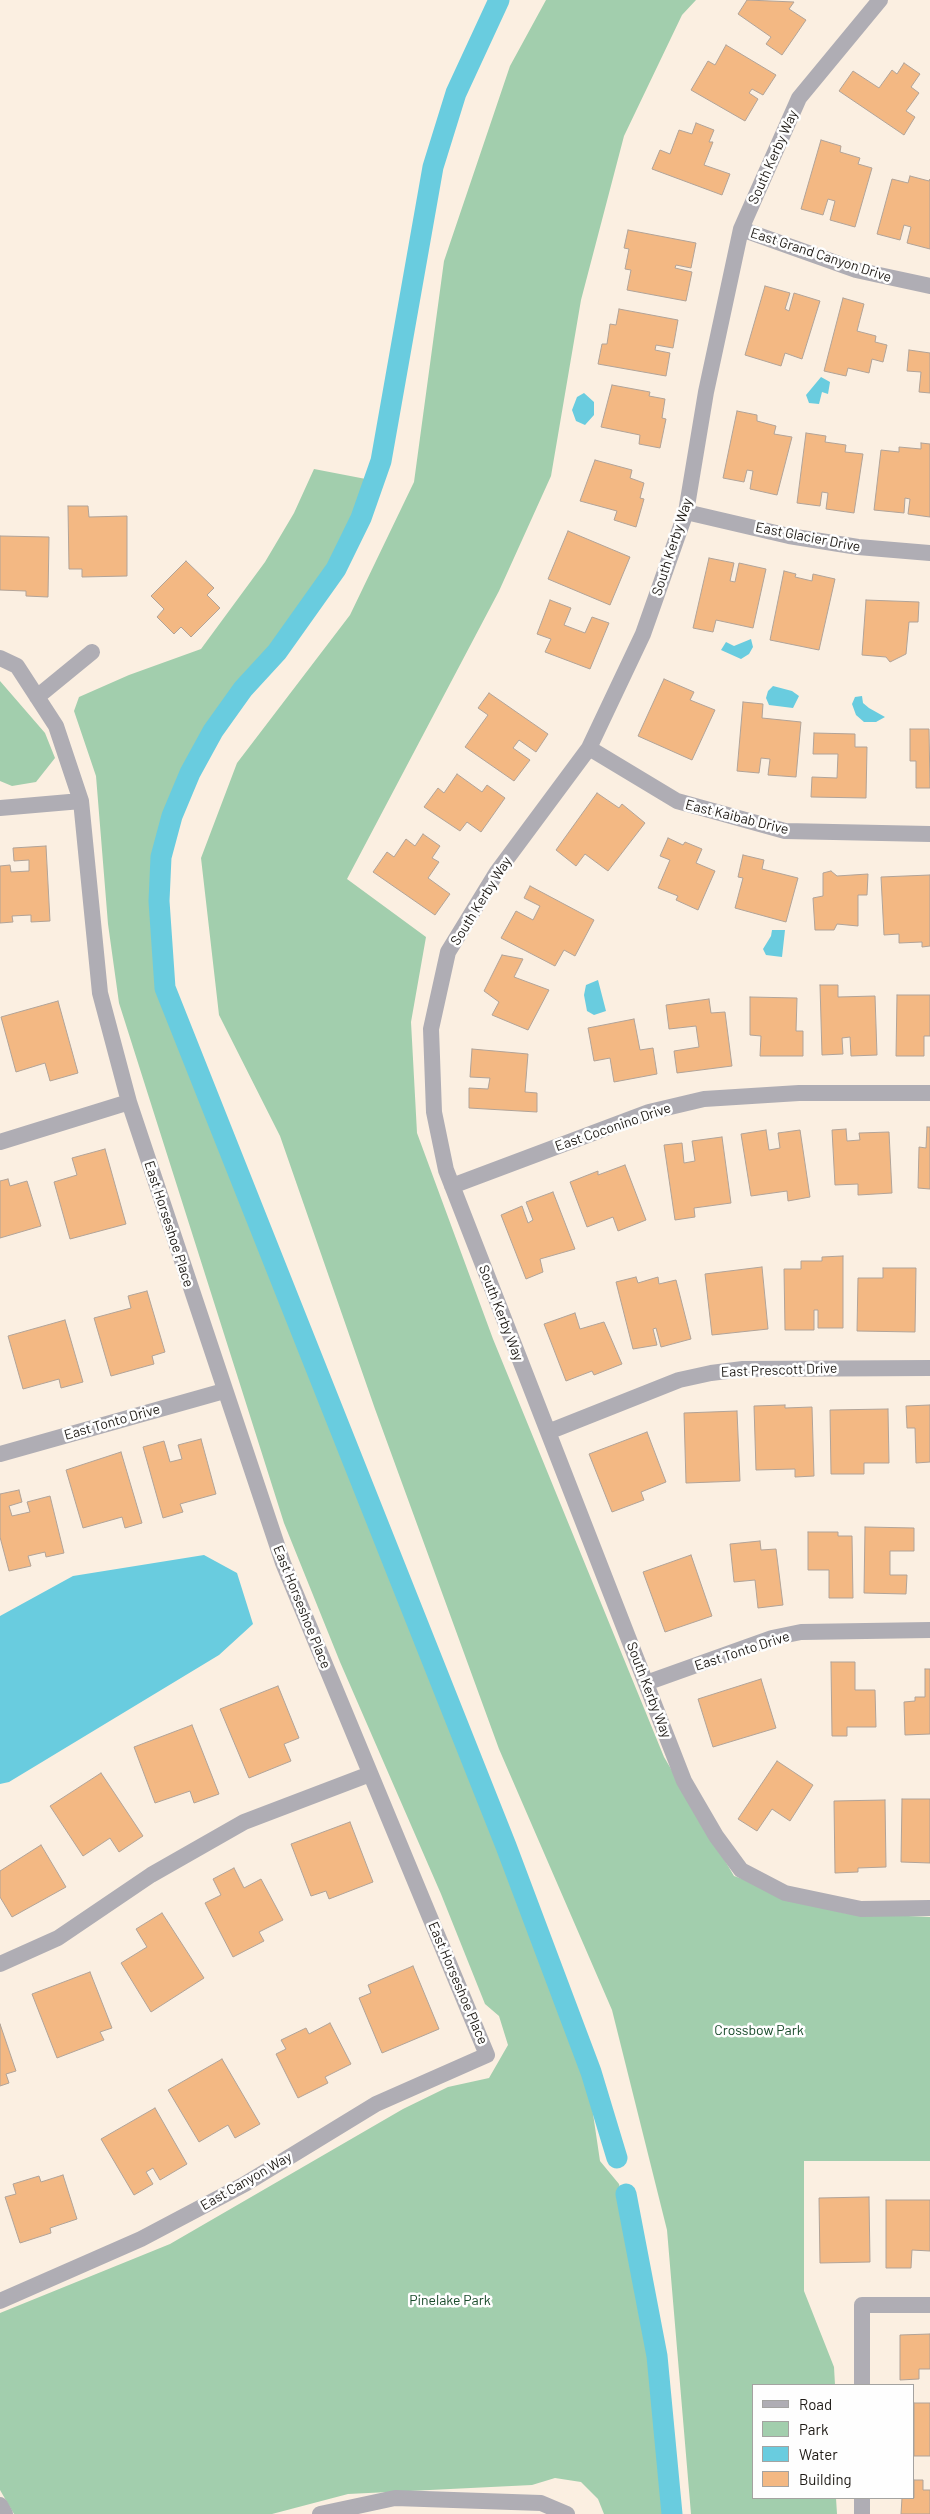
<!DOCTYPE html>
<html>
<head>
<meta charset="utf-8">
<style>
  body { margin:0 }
  #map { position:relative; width:930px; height:2514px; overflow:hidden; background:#fbefe1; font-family:Barlow,sans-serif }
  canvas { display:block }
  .legend { position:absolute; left:752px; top:2384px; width:162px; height:115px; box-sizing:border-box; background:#fefefe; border:1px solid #a4a3a1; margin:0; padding:6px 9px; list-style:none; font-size:15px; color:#1e1a15 }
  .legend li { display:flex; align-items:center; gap:10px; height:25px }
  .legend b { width:25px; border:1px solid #a4a3a1 }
</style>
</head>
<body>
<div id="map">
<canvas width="930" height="2514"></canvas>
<ul class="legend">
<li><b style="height:6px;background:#afadb4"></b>Road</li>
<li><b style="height:14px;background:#a2cead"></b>Park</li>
<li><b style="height:14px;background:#69ccdf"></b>Water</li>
<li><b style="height:14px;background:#f3b883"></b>Building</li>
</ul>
</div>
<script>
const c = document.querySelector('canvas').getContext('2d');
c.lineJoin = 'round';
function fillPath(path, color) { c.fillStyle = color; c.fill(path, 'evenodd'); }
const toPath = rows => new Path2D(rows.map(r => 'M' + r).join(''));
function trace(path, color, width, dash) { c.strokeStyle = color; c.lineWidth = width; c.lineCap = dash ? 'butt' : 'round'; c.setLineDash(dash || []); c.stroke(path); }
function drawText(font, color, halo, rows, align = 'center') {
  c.font = font + ' Barlow,sans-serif'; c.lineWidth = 5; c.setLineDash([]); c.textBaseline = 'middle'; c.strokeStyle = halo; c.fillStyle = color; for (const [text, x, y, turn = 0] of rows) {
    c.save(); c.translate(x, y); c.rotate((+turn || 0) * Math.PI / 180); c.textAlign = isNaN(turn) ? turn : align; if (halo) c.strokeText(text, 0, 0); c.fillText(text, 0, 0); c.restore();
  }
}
fillPath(toPath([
  [546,0,696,0,682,15,624,136,581,300,551,476,499,591,347,879,426,937,411,1022,417,1133,493,1339,664,1757,734,1876,843,1913,930,1917,930,2161,804,2161,804,2291,834,2367,835,2385,754,2385,754,2498,836,2498,837,2514,691,2514,667,2230,612,2010,499,1749,375,1409,280,1136,219,1015,201,858,237,763,350,615,414,482,444,261,510,66],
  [314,469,371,480,354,525,333,567,287,630,228,701,185,774,162,836,157,867,156,941,162,984,186,1054,524,1907,588,2080,600,2161,619,2184,630,2232,654,2369,667,2514,604,2514,598,2499,581,2482,555,2478,532,2485,348,2494,272,2514,14,2514,0,2490,0,2313,170,2244,403,2109,448,2087,489,2078,508,2045,499,2016,485,2004,441,1894,340,1662,284,1523,119,1003,108,924,96,776,74,711,79,697,129,675,201,649,265,562,294,513],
  [0,681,45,733,55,758,36,782,12,786,0,781]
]), '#a2cead');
fillPath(toPath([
  [821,377,830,382,828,394,822,392,819,404,809,403,806,395],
  [584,393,594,402,594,415,585,425,576,421,572,410,577,397],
  [751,639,753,647,749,654,741,659,721,650,726,642,734,646],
  [773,686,792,691,799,696,793,708,769,705,766,698,768,691],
  [862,696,863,703,869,708,885,717,876,722,864,722,856,715,852,704,855,697],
  [772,930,785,930,782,957,766,955,763,949,771,936],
  [598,980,606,1011,594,1015,587,1011,584,995,586,985],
  [204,1555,237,1573,253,1624,219,1655,9,1782,0,1784,0,1616,73,1576]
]), '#69ccdf');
trace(toPath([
  [499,0,456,93,433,167,381,461,361,518,336,569,277,652,243,689,213,731,190,773,172,816,161,857,159,901,165,988,506,1846,591,2072,617,2158],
  [626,2194,657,2356,672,2514]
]), '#69ccdf', 21);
const building = toPath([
  [747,0,794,2,789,9,806,20,782,55,766,44,771,37,738,14,747,0],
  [726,45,776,75,763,95,752,89,749,93,758,99,745,121,691,90,708,61,715,65,726,45],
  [904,63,920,74,911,87,919,93,906,111,915,117,904,135,839,91,853,71,879,88,892,70,897,74,904,63],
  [696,123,714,130,709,142,713,142,704,165,730,174,722,195,652,169,660,150,670,154,679,130,692,134,696,123],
  [821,140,841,146,840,152,860,158,858,164,872,168,855,227,830,220,835,201,828,199,823,215,801,209,821,140],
  [910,176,929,181,930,179,930,249,907,243,911,227,904,225,900,240,877,234,892,179,908,183,910,176],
  [628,230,696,243,691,268,676,265,675,268,692,272,686,301,627,290,631,270,625,269,629,249,624,248,628,230],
  [765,286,790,293,785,309,789,311,794,293,820,301,802,359,785,353,781,366,745,355,765,286],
  [843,298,864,304,857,331,876,336,875,342,887,345,883,362,872,359,869,373,848,368,846,376,824,371,843,298],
  [619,309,678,320,673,348,656,345,655,350,670,353,666,376,598,364,602,344,607,344,610,324,616,325,619,309],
  [909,350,930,353,930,393,919,392,921,372,907,371,909,350],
  [612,385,650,392,649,396,665,399,662,418,666,419,660,448,639,444,640,435,601,427,612,385],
  [737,411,757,415,757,421,776,426,774,434,792,437,777,495,750,489,753,471,747,470,744,482,723,478,737,411],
  [806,433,826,436,825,442,846,445,845,452,863,454,854,513,826,509,828,493,822,492,820,506,797,503,806,433],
  [921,443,930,444,930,517,908,514,910,499,905,498,904,513,874,510,881,450,899,452,899,447,921,449,921,443],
  [595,460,632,470,630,478,644,483,640,498,644,499,636,527,614,520,617,511,580,501,595,460],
  [68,506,88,506,89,517,127,516,127,576,82,577,82,569,69,569,68,506],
  [568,531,630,557,610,605,548,579,568,531],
  [0,536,49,537,48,597,26,596,26,591,0,590,0,536],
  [709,558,734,563,730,581,735,582,739,563,766,569,753,628,716,620,713,632,693,628,709,558],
  [186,561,214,588,207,595,220,608,191,637,181,627,174,634,157,617,164,609,151,596,186,561],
  [784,571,796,574,795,577,812,581,813,574,835,579,819,650,770,640,784,571],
  [550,600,571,608,564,625,585,633,592,617,609,623,590,669,545,652,551,639,537,634,550,600],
  [866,600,919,602,918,622,909,622,906,654,890,662,886,657,862,655,866,600],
  [664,679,694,692,690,700,715,710,692,760,638,736,664,679],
  [489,693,548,734,536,752,519,740,513,748,530,760,514,781,465,747,488,715,478,708,489,693],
  [743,702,763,704,762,718,801,722,796,777,768,775,770,759,761,758,759,773,737,771,743,702],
  [910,729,929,729,930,788,916,788,916,761,910,761,910,729],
  [814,733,855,734,855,747,867,747,866,798,811,797,812,777,837,778,838,754,813,754,814,733],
  [457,774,482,792,487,785,505,798,481,832,467,822,460,831,424,807,438,788,444,793,457,774],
  [597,793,619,808,622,804,645,823,608,871,585,854,576,866,556,850,597,793],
  [423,834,440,846,432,858,439,862,428,878,450,894,435,915,373,872,387,852,394,857,406,839,415,846,423,834],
  [668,838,683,845,685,842,702,849,696,863,715,871,698,910,676,900,678,896,658,888,670,860,660,856,668,838],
  [46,846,50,921,31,922,31,915,12,916,13,922,0,923,0,866,10,865,11,872,29,871,29,860,14,861,13,848,46,846],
  [743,855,764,860,762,869,798,878,786,922,735,908,743,878,738,877,743,855],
  [831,871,837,876,868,874,867,895,858,895,858,926,837,924,834,930,815,930,813,898,823,896,823,873,831,871],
  [930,875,930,946,922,947,922,942,899,943,899,934,884,935,881,877,930,875],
  [530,886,594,920,575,956,564,950,555,966,501,938,516,911,533,920,540,906,524,898,530,886],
  [502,955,523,959,514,977,549,990,528,1030,492,1015,499,1002,484,991,502,955],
  [820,985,838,985,838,997,875,996,877,1055,851,1056,850,1037,842,1038,843,1054,822,1055,820,985],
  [897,995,930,995,930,1036,924,1036,924,1056,896,1056,897,995],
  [750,997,797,998,796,1031,803,1031,803,1056,760,1056,761,1036,750,1035,750,997],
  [709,999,711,1013,725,1012,732,1066,677,1073,674,1051,699,1047,696,1026,669,1029,666,1005,709,999],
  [58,1001,78,1073,50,1081,45,1063,16,1072,1,1017,58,1001],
  [634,1019,640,1050,653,1048,657,1074,614,1082,610,1058,594,1061,588,1028,634,1019],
  [472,1049,528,1054,525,1092,537,1093,537,1112,469,1108,469,1088,488,1089,490,1078,470,1077,472,1049],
  [927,1127,930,1127,930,1189,918,1188,919,1147,926,1148,927,1127],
  [846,1129,847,1141,860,1140,859,1133,889,1132,892,1193,858,1195,858,1184,835,1185,832,1130,846,1129],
  [766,1130,769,1150,780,1148,778,1133,800,1130,810,1197,788,1201,787,1191,751,1196,741,1134,766,1130],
  [722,1137,731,1203,694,1208,695,1217,675,1220,664,1145,682,1143,684,1163,695,1161,692,1141,722,1137],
  [105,1149,126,1224,70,1239,54,1182,77,1175,72,1158,105,1149],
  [625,1165,646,1220,618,1231,613,1217,587,1227,570,1182,598,1171,598,1175,625,1165],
  [8,1179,10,1186,27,1181,41,1226,0,1238,0,1181,8,1179],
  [553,1192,575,1249,540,1259,543,1272,526,1279,501,1215,522,1206,528,1223,533,1220,526,1202,553,1192],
  [843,1256,843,1328,818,1328,818,1310,814,1310,814,1330,785,1330,784,1269,801,1269,801,1261,822,1261,822,1257,843,1256],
  [762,1267,768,1329,712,1335,705,1274,762,1267],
  [883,1268,916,1268,915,1332,857,1331,858,1278,883,1278,883,1268],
  [636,1277,638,1283,658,1277,659,1284,676,1280,691,1339,661,1347,656,1328,653,1329,657,1345,633,1349,616,1282,636,1277],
  [147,1291,165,1352,152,1356,154,1364,111,1376,94,1318,131,1308,128,1296,147,1291],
  [575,1313,580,1329,604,1322,622,1364,594,1375,592,1371,566,1381,544,1324,575,1313],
  [65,1320,83,1382,61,1388,59,1379,23,1389,8,1336,65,1320],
  [785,1405,785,1408,812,1407,814,1476,795,1477,795,1469,756,1470,754,1406,785,1405],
  [930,1405,930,1462,916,1463,915,1428,907,1428,906,1406,930,1405],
  [888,1409,889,1463,864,1463,864,1474,831,1474,830,1410,888,1409],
  [737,1411,740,1481,686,1483,684,1413,737,1411],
  [647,1432,666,1482,641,1492,644,1500,612,1512,589,1454,647,1432],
  [201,1439,216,1494,180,1504,183,1512,163,1518,143,1447,164,1441,170,1462,182,1459,178,1445,201,1439],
  [121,1452,142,1523,125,1528,122,1517,83,1528,66,1470,121,1452],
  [19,1490,22,1502,9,1506,12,1516,30,1512,27,1502,50,1496,64,1553,46,1557,45,1552,28,1556,31,1566,9,1571,0,1537,0,1494,19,1490],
  [865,1527,914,1528,914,1551,890,1551,890,1575,907,1575,906,1594,864,1593,865,1527],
  [808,1532,838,1532,838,1536,852,1536,853,1598,829,1598,829,1570,808,1570,808,1532],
  [760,1541,761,1550,776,1549,783,1605,758,1608,755,1580,734,1582,730,1544,760,1541],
  [691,1555,712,1616,665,1632,643,1572,691,1555],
  [831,1662,855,1662,855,1690,875,1690,876,1727,847,1727,847,1736,832,1736,831,1662],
  [925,1669,930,1669,930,1734,905,1735,904,1702,915,1701,915,1697,925,1697,925,1669],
  [761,1679,776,1728,713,1747,698,1699,761,1679],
  [278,1686,299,1738,284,1744,291,1761,249,1778,220,1709,278,1686],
  [192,1725,219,1794,194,1803,190,1791,155,1803,134,1747,192,1725],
  [777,1761,813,1785,790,1821,772,1809,757,1831,738,1819,777,1761],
  [101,1773,143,1836,119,1852,110,1838,83,1856,50,1806,101,1773],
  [902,1799,930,1799,930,1863,901,1862,902,1799],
  [885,1800,886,1867,858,1868,858,1872,835,1873,834,1801,885,1800],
  [350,1822,373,1882,329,1899,326,1891,311,1896,291,1844,350,1822],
  [41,1845,66,1887,12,1917,0,1897,0,1871,41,1845],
  [234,1868,244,1888,261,1879,283,1920,259,1932,264,1941,233,1957,205,1903,221,1895,213,1879,234,1868],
  [162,1913,204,1978,151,2012,121,1963,147,1947,136,1929,162,1913],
  [413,1966,439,2029,382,2053,359,1998,371,1993,368,1985,413,1966],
  [90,1972,112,2028,100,2032,104,2040,57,2058,32,1994,90,1972],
  [330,2023,351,2064,325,2077,328,2083,298,2098,276,2054,286,2049,281,2040,306,2028,309,2034,330,2023],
  [0,2024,16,2071,6,2074,9,2083,0,2086,0,2024],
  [222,2059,260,2124,235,2138,228,2125,199,2142,168,2090,222,2059],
  [155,2108,187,2164,160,2180,153,2168,146,2172,153,2184,134,2195,101,2139,155,2108],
  [63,2175,77,2219,50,2228,51,2233,20,2243,5,2197,16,2194,13,2184,39,2176,41,2182,63,2175],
  [869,2197,870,2262,820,2263,819,2198,869,2197],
  [886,2200,930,2200,930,2251,912,2250,911,2268,886,2268,886,2200],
  [930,2334,930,2369,919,2369,919,2379,900,2380,900,2335,930,2334],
  [914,2403,930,2403,930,2456,914,2456,914,2403],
  [914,2480,923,2480,923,2490,930,2490,930,2514,901,2514,902,2498,914,2498,914,2480]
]);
fillPath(building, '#f3b883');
trace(building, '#b1a398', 1);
trace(toPath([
  [880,0,799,98,741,229,706,392,686,512,643,634,589,748,497,872,448,952,431,1029,434,1112,446,1170,684,1781,716,1836,741,1870,785,1893,861,1909,930,1908],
  [741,229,856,270,930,286],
  [686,512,789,536,858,547,930,553],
  [0,658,17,666,56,726,81,801,100,993,129,1102,283,1563,487,2055,376,2104,245,2184,141,2239,0,2301],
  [37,697,92,652],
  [589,748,677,801,785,831,930,834],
  [0,808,81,801],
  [0,1142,129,1102],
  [452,1186,649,1112,704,1099,799,1093,930,1093],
  [548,1432,679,1380,711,1373,743,1369,930,1368],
  [0,1454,224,1391],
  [646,1683,772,1638,801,1632,930,1630],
  [0,1964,58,1938,151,1875,244,1822,370,1774],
  [862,2385,862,2305,930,2305],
  [862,2498,862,2514],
  [0,2505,5,2514],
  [320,2514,395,2498,541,2503,567,2514]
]), '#afadb4', 16);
drawText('14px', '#1e1a15', '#fefefe', [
  ["South Kerby Way",773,157,-66],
  ["East Grand Canyon Drive",821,255,18],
  ["East Glacier Drive",808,537,11],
  ["South Kerby Way",672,547,-72],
  ["East Kaibab Drive",737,817,14],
  ["South Kerby Way",481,901,-58],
  ["East Coconino Drive",613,1127,-19],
  ["East Horseshoe Place",169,1224,72],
  ["South Kerby Way",501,1313,69],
  ["East Prescott Drive",779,1370,-2],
  ["East Tonto Drive",112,1422,-16],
  ["East Horseshoe Place",302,1607,68],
  ["East Tonto Drive",742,1651,-18],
  ["South Kerby Way",649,1690,69],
  ["East Horseshoe Place",458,1983,67],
  ["East Canyon Way",246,2181,-30]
]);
drawText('14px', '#184a2a', '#fefefe', [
  ["Crossbow Park",759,2030],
  ["Pinelake Park",450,2300]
]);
</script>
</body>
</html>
